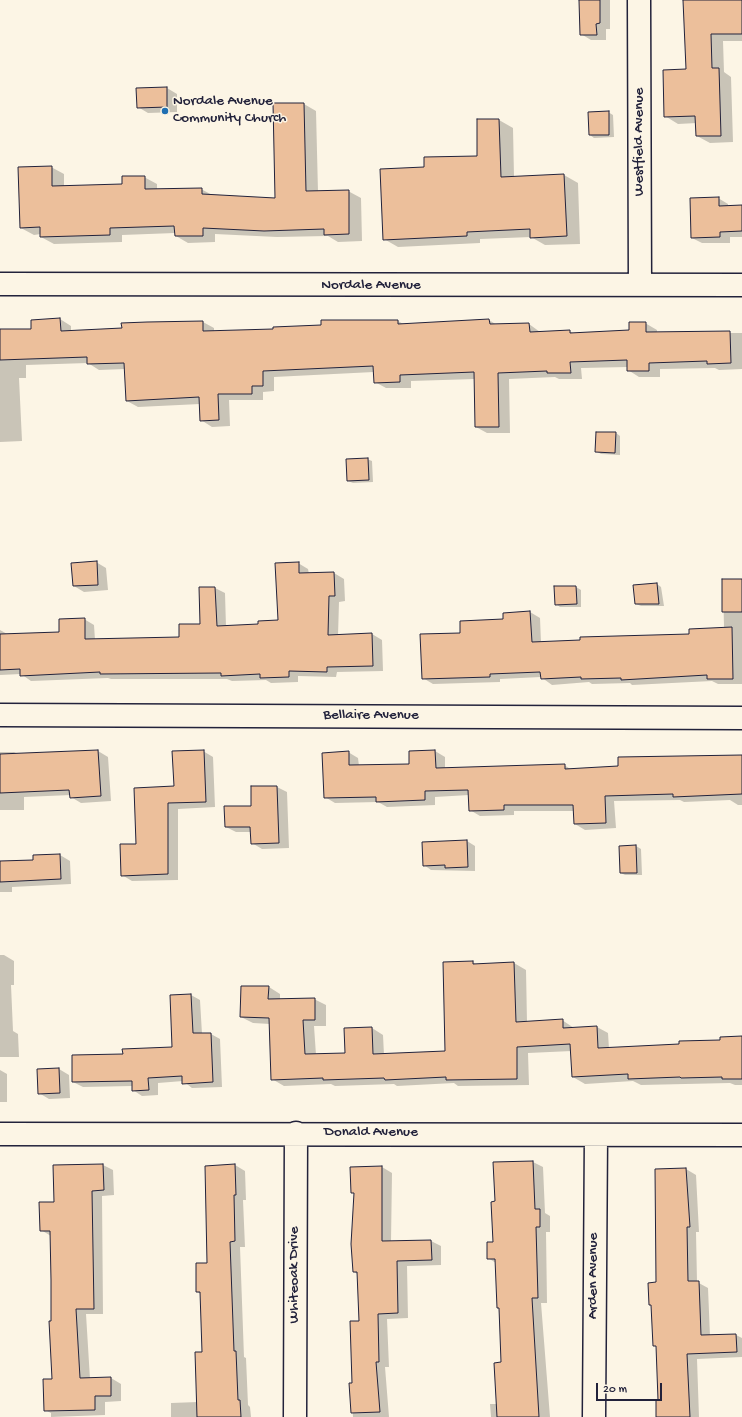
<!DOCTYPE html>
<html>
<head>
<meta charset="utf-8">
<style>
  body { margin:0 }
  #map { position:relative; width:742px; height:1417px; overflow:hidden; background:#fcf5e5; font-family:"Gochi Hand",sans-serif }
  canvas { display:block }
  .scale { position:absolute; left:596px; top:1383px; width:66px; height:18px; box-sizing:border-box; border:2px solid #22223b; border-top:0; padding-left:5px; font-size:12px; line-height:14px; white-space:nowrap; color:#22223b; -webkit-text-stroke:3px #fcf5e5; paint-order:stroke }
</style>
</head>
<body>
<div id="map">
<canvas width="742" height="1417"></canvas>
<div class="scale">20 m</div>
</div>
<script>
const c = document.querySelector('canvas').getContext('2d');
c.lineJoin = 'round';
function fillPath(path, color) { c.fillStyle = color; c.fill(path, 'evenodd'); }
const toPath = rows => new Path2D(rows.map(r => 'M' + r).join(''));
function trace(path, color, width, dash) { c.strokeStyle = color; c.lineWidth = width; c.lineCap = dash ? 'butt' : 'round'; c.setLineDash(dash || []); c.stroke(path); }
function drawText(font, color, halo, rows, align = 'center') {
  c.font = font + ' "Gochi Hand",sans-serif'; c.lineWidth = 3; c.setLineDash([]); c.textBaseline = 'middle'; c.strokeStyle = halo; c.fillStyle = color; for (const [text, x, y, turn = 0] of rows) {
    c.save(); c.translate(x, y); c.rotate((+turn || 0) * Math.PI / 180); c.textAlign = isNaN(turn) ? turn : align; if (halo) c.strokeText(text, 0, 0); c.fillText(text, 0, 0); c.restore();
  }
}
fillPath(toPath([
  [580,0,610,0,610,29,606,29,606,40,591,40,581,34],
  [684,0,742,0,742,41,723,41,724,72,731,77,733,142,710,143,697,136,697,123,678,124,665,116,687,70],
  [167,88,177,94,177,112,148,113,138,107],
  [304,104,316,111,318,192,348,191,361,198,362,241,338,242,328,236,277,237,215,234,215,242,188,243,176,236,175,233,122,235,122,242,54,244,41,237,41,234,34,235,21,228,51,167,64,174,64,187,123,185,144,177,157,184,157,190,201,189,214,196,276,199],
  [608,112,613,115,614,137,594,138,590,135],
  [478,120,499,120,513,128,514,177,564,175,578,183,580,244,545,245,531,237,480,239,480,243,398,247,384,239,425,168,478,157],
  [718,198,728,204,728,207,742,206,742,237,730,237,730,243,702,243,692,238],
  [60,319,71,326,71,331,123,329,203,322,214,328,214,332,274,330,398,321,405,325,489,320,497,325,529,324,540,332,569,331,573,333,630,331,645,323,657,330,657,333,742,333,742,369,719,370,715,368,660,369,660,377,639,377,628,370,628,367,581,368,582,379,559,379,555,377,509,379,510,433,487,433,476,427,475,379,411,381,411,388,386,388,375,382,374,372,274,377,274,391,263,392,263,400,229,400,230,426,212,427,201,420,200,404,138,407,127,401,125,369,99,370,88,363,26,365,26,378,19,378,22,441,0,442,0,330,32,330],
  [616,433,620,436,620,455,601,454,596,451],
  [367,459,372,461,373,482,353,483,348,481],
  [96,562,106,568,108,590,84,592,74,586],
  [298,563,308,569,309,574,334,573,344,579,345,601,339,602,338,636,372,634,382,640,383,671,337,672,336,677,298,676,298,682,271,683,266,680,232,681,227,679,111,679,108,678,31,681,21,674,0,675,0,630,9,635,60,633,84,619,94,625,95,640,180,638,201,625,215,588,225,593,226,627,259,625,279,621],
  [723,580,742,580,742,684,718,684,712,681,632,685,630,683,592,684,589,682,552,685,541,677,500,679,500,682,433,684,423,678,462,634,530,612,540,618,541,643,690,635,724,628],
  [657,584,661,587,664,606,641,606,636,604],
  [555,587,576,587,581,590,581,607,560,607,556,604],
  [98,751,108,757,111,801,81,803,71,797,71,795,24,797,24,810,0,810,0,752,14,752,18,754],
  [203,751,213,757,215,807,178,809,178,880,132,881,122,875,137,845,175,787],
  [435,751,445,757,445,769,564,765,572,770,619,767,619,758,693,756,697,758,742,757,742,805,738,805,730,800,684,802,680,800,614,801,616,828,585,830,575,824,575,811,514,811,514,815,480,816,470,810,469,795,435,797,435,805,387,807,378,802,335,803,325,797,348,752,358,758,359,766,410,765],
  [277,787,287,792,289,848,262,849,252,843,251,832,236,832,226,827],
  [467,841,475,846,475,871,431,870,424,865],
  [636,846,641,849,642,875,625,875,621,873,620,847],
  [60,855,70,861,71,884,12,887,12,892,0,892,0,862,34,861],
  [0,955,4,955,14,961,14,985,11,985,13,1031,18,1034,19,1057,0,1057],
  [473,962,477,965,514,963,526,970,527,1022,562,1020,574,1028,597,1027,608,1033,609,1049,721,1041,742,1037,742,1085,735,1085,730,1083,641,1085,633,1081,585,1084,573,1077,572,1051,528,1053,529,1085,458,1086,454,1083,397,1086,394,1084,335,1086,331,1084,284,1086,272,1079,270,1024,253,1023,241,1017,269,987,280,994,280,1000,314,999,326,1005,326,1026,314,1026,316,1055,346,1054,372,1028,383,1035,384,1055,446,1052],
  [191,995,200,1000,202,1034,211,1034,220,1039,222,1087,192,1088,183,1081,158,1083,158,1095,142,1096,133,1090,133,1086,83,1087,73,1082,124,1055,173,1048],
  [59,1069,69,1075,70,1098,49,1099,39,1093,38,1070],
  [0,1070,7,1074,7,1102,0,1102],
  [533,1162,543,1167,545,1213,550,1216,550,1232,546,1232,547,1303,541,1303,550,1417,491,1417,490,1404,497,1404,502,1363,496,1263,488,1258,494,1243,496,1202],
  [103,1165,113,1170,114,1195,102,1196,103,1314,86,1314,90,1379,111,1378,121,1384,121,1401,105,1402,105,1415,51,1417,51,1413,45,1410,54,1380,51,1236,41,1230,55,1203],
  [235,1165,245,1171,246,1200,243,1200,245,1247,240,1247,244,1357,246,1358,248,1405,250,1407,251,1417,171,1417,171,1403,198,1402,203,1353,201,1294,197,1292,208,1264],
  [382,1167,392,1173,391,1242,431,1241,441,1246,441,1265,407,1266,408,1318,387,1319,389,1367,385,1367,389,1417,353,1417,350,1384,353,1384,360,1322,359,1275,354,1272,355,1194,352,1192],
  [686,1169,696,1175,699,1232,696,1232,697,1282,708,1288,710,1336,736,1335,742,1338,742,1357,697,1359,699,1417,657,1417,659,1401,657,1347,654,1345,653,1306,650,1305,657,1283]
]), '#0003');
const building = toPath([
  [579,0,600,0,600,23,596,24,597,35,580,35,579,0],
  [683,0,742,0,742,34,711,34,712,68,719,68,721,136,696,136,695,116,664,117,663,70,686,69,683,0],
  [167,87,167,107,137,108,136,88,167,87],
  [273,103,304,103,306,191,349,190,349,234,324,235,324,229,264,231,203,228,203,236,175,236,174,226,110,228,110,235,40,237,40,227,20,228,18,167,52,166,52,186,122,184,122,176,145,176,145,189,202,188,202,194,275,198,273,103],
  [609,111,609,135,589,135,588,112,609,111],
  [477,119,499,119,501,177,564,174,567,236,530,238,530,229,467,232,467,236,383,240,380,169,424,167,424,157,477,156,477,119],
  [719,197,719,206,742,205,742,231,720,232,720,237,691,238,690,198,719,197],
  [60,318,61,331,122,328,121,323,147,322,203,321,203,331,273,329,273,327,321,325,321,320,398,320,398,324,489,319,490,324,529,323,530,332,570,330,570,333,629,330,629,322,646,322,646,332,730,331,731,363,707,364,707,361,649,363,649,371,627,371,627,360,570,362,571,373,547,373,547,371,498,373,499,427,475,427,474,372,400,375,400,382,374,383,373,366,263,371,263,386,252,386,252,394,218,394,219,420,200,421,199,397,126,401,124,363,87,364,87,357,0,360,0,329,31,329,31,320,60,318],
  [596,432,616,432,615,453,595,452,596,432],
  [368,458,369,480,347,481,346,459,368,458],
  [97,561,98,585,73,586,71,563,97,561],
  [299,562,299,573,334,572,335,596,329,596,328,635,372,633,373,666,327,667,327,672,289,671,289,677,260,678,260,674,221,676,221,673,100,674,100,672,20,676,20,669,0,670,0,634,59,632,59,619,85,618,85,639,179,637,179,624,200,624,199,587,215,587,217,626,258,624,258,621,278,620,275,563,299,562],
  [722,579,742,579,742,612,722,612,722,579],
  [657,583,659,604,635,604,633,585,657,583],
  [554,586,576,586,577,604,555,605,554,586],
  [530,611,532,642,580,640,580,637,689,634,689,629,732,627,733,679,707,679,707,675,621,680,621,678,581,679,581,677,541,679,540,672,490,674,490,677,422,679,420,634,460,633,460,621,503,619,503,613,530,611],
  [98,750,101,796,70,798,69,790,0,793,0,754,98,750],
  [204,750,206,802,168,803,168,874,121,876,120,844,136,844,134,788,174,786,172,751,204,750],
  [435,750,436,768,565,764,565,769,618,766,618,757,742,755,742,794,673,797,673,794,605,796,606,823,574,824,573,805,504,805,504,810,469,811,468,790,425,791,425,800,376,802,376,797,324,798,322,753,349,751,349,765,409,764,409,751,435,750],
  [251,786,277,786,279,843,251,844,250,827,225,827,224,806,251,806,251,786],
  [467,840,468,867,445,868,445,865,423,866,422,842,467,840],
  [636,845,637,873,620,873,619,846,636,845],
  [60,854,61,879,0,882,0,861,33,860,33,855,60,854],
  [473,961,473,964,514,962,516,1022,563,1019,563,1028,597,1026,598,1048,679,1044,679,1041,720,1040,720,1037,742,1036,742,1079,722,1079,722,1077,681,1078,680,1077,628,1079,628,1074,572,1077,570,1044,517,1047,517,1079,446,1080,446,1077,385,1080,384,1078,323,1080,323,1078,271,1080,269,1018,240,1017,241,986,269,986,268,999,315,998,315,1020,303,1020,305,1054,345,1053,344,1028,372,1027,373,1054,445,1051,443,962,473,961],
  [191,994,193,1033,211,1033,213,1082,182,1084,182,1076,148,1078,149,1090,132,1091,132,1081,72,1082,72,1055,123,1054,122,1049,172,1047,170,995,191,994],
  [59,1068,60,1093,38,1094,37,1069,59,1068],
  [533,1161,535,1209,540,1209,540,1227,536,1227,538,1298,532,1298,539,1417,497,1417,494,1363,501,1362,499,1308,497,1308,495,1259,487,1259,487,1242,493,1242,491,1202,495,1201,493,1162,533,1161],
  [103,1164,104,1190,92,1191,94,1309,76,1309,80,1378,111,1377,111,1396,95,1396,95,1410,44,1411,43,1379,52,1379,49,1321,51,1321,51,1280,50,1231,40,1231,39,1202,54,1202,53,1165,103,1164],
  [235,1164,236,1195,234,1195,235,1241,230,1242,234,1351,236,1351,238,1400,240,1400,241,1417,197,1417,195,1352,202,1352,200,1292,196,1292,196,1263,207,1263,205,1166,235,1164],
  [382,1166,382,1241,431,1240,432,1260,397,1261,398,1313,378,1314,379,1362,376,1362,380,1412,351,1413,349,1383,352,1383,350,1321,359,1321,357,1272,353,1272,351,1244,354,1193,351,1193,350,1167,382,1166],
  [686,1168,690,1227,687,1227,688,1281,699,1281,701,1335,736,1334,737,1352,687,1354,690,1417,656,1417,656,1400,658,1400,656,1346,653,1346,651,1305,649,1305,648,1283,656,1282,655,1169,686,1168]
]);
fillPath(building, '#ecbf9b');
trace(building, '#22223b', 1);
const minor = toPath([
  [639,0,640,285],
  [0,284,742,285],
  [0,715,742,718],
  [0,1134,742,1135],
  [295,1417,296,1133],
  [594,1417,596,1135]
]);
trace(minor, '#22223b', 25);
trace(minor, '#fcf5e5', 22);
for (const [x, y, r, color] of [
  [165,111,4,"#1f6fb2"]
]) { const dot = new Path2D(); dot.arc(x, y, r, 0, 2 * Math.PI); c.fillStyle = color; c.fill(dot); trace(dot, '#fcf5e5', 1.5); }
drawText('15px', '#22223b', '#fcf5e5', [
  ["Nordale Avenue",173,102],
  ["Community Church",173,119]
], 'left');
drawText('15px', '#22223b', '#fcf5e5', [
  ["Westfield Avenue",640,142,-90],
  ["Nordale Avenue",371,286],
  ["Bellaire Avenue",371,716],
  ["Donald Avenue",371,1133],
  ["Whiteoak Drive",295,1275,-90],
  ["Arden Avenue",594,1276,-90]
]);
</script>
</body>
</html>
